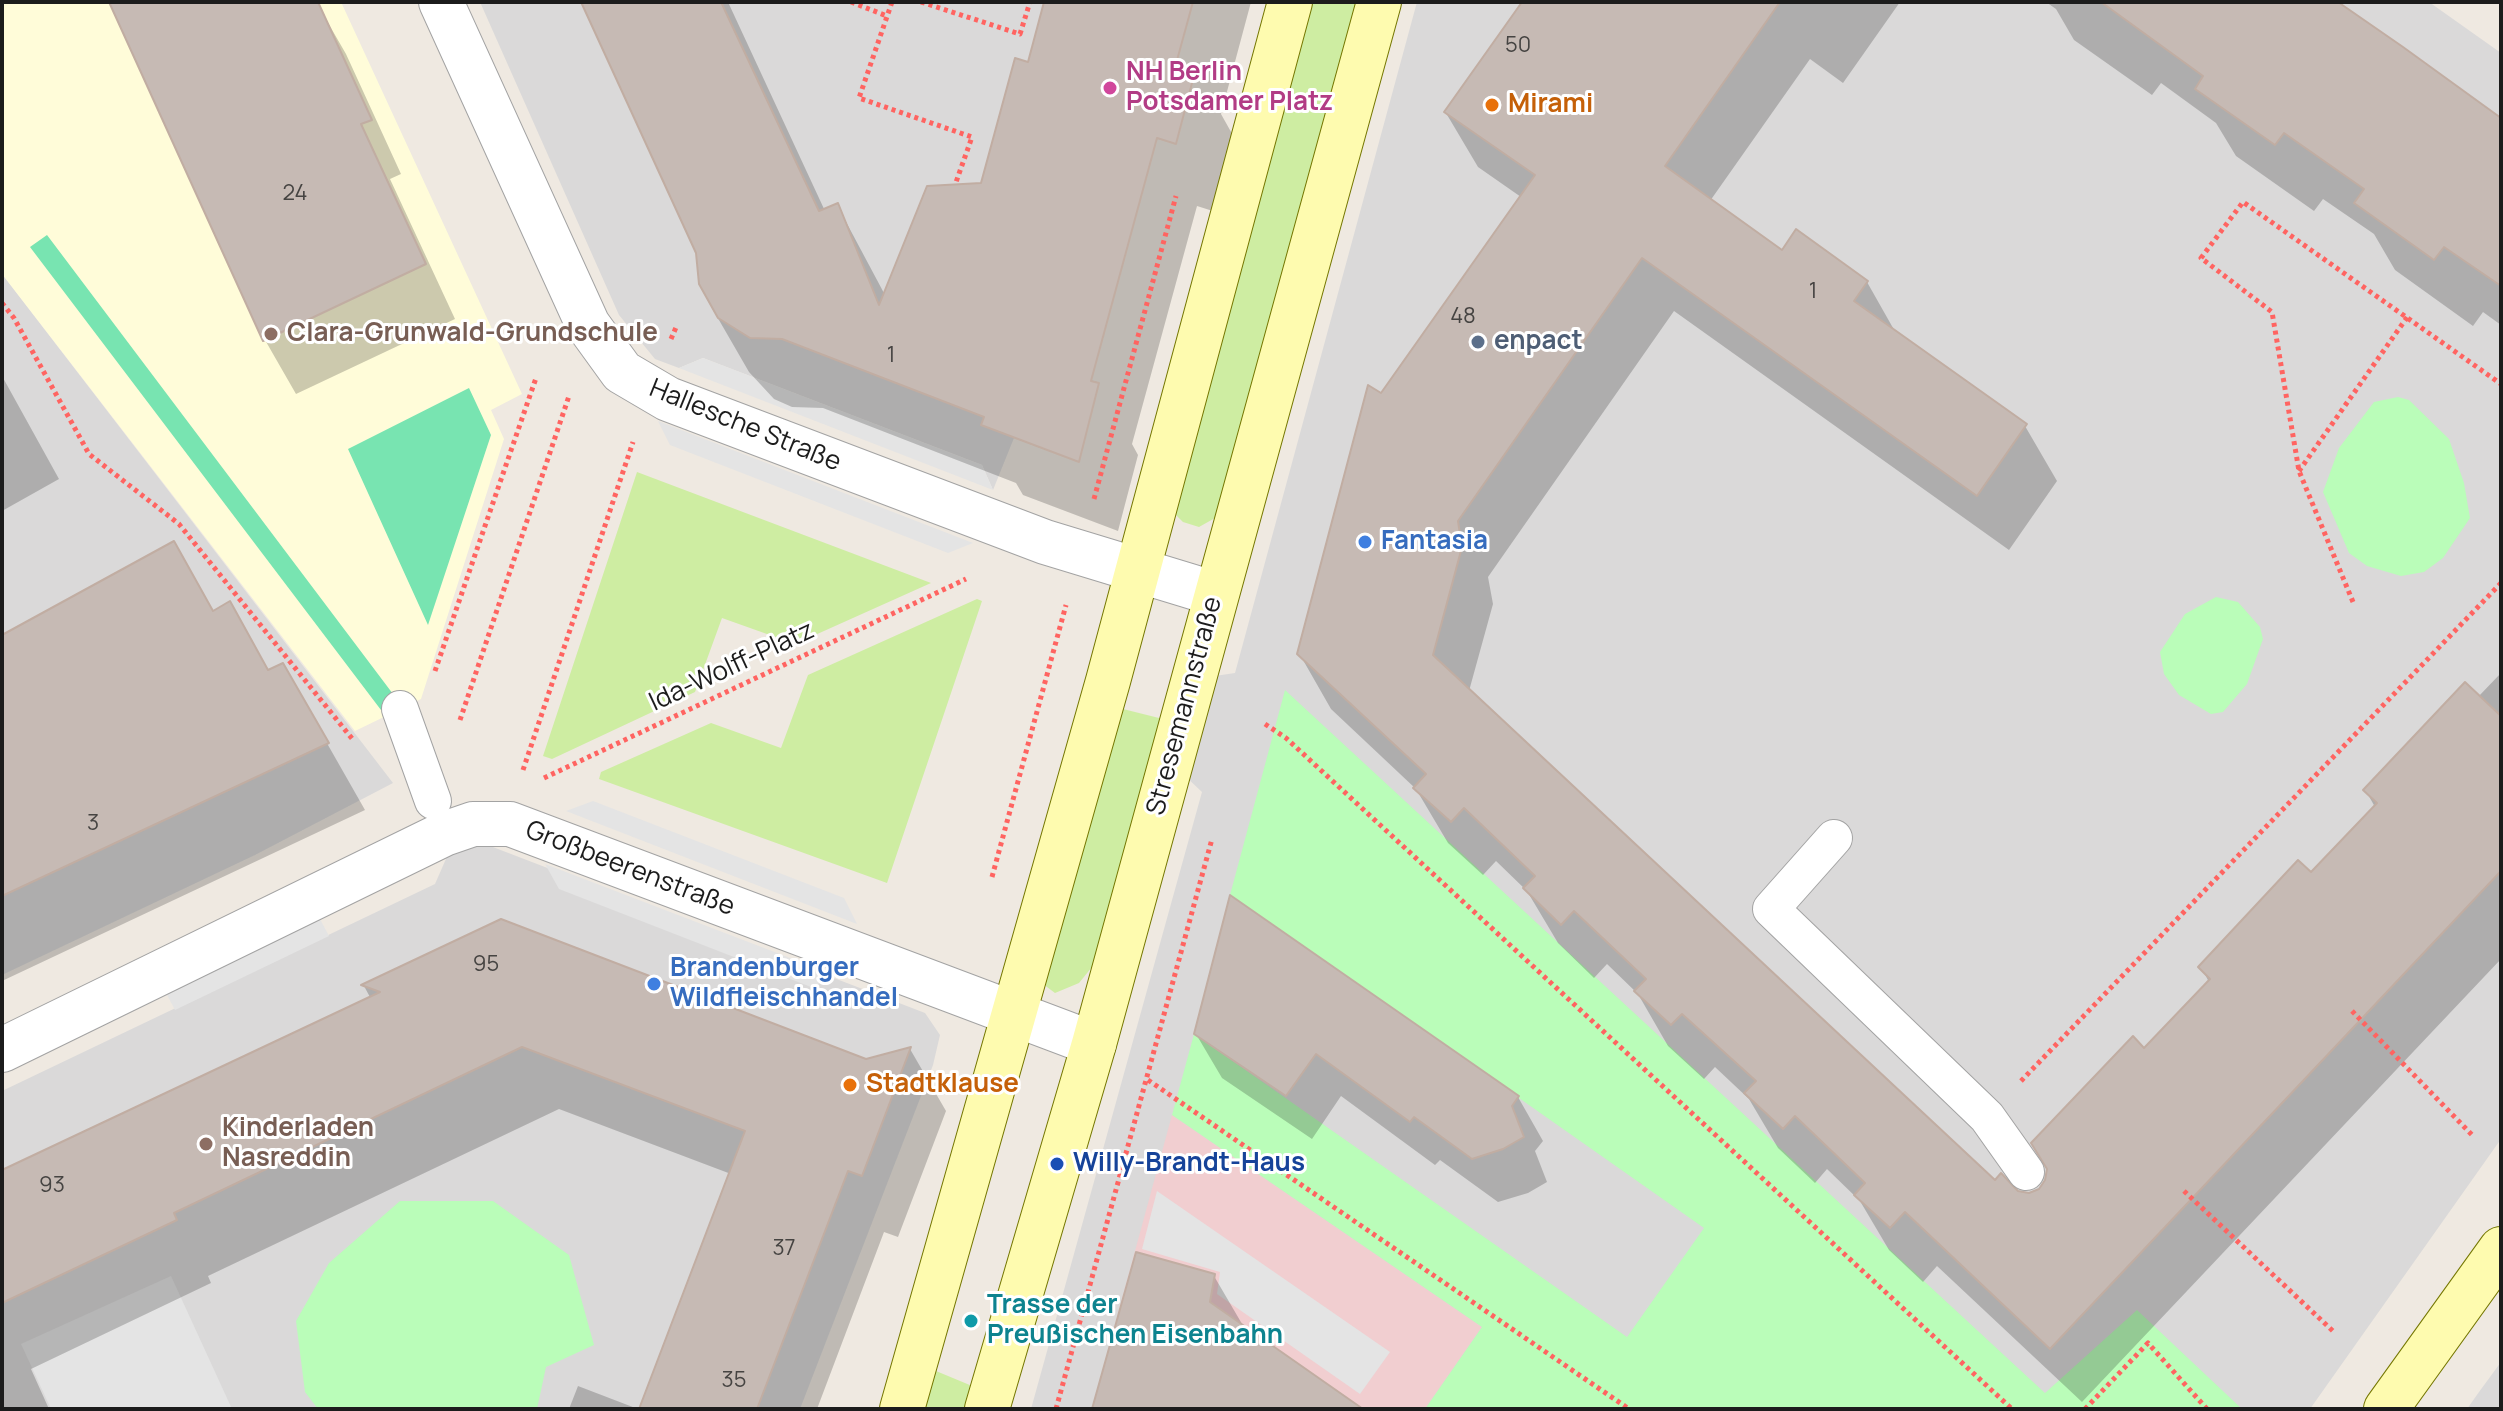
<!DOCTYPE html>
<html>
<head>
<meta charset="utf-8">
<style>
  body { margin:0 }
  #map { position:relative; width:2503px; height:1411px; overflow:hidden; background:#efe9e1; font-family:Manrope,sans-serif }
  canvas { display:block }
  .frame { position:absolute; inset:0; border:4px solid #1c1c1c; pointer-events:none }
</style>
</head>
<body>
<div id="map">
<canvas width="2503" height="1411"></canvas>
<div class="frame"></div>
</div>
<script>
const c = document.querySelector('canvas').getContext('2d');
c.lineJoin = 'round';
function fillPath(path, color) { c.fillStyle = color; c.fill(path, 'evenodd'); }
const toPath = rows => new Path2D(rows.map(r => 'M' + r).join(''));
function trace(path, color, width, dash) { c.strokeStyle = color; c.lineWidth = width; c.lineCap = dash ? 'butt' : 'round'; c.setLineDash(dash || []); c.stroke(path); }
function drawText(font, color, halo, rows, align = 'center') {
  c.font = font + ' Manrope,sans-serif'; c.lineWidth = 6; c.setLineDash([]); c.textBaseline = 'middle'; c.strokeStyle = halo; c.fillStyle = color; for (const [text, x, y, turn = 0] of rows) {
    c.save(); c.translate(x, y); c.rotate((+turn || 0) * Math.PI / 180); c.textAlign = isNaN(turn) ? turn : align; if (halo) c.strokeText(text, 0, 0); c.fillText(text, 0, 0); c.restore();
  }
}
fillPath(toPath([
  [480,2,1193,2,1176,63,1196,68,1176,144,1157,138,1091,380,1099,383,1079,462,1014,438,993,490,982,465,703,358,679,368,655,359,619,315],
  [1417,2,2429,2,2501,53,2501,1139,2310,1409,1031,1409,1202,792,1183,774,1208,677,1235,673],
  [2,274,393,783,255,855,2,975],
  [485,844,925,1013,940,1035,933,1065,800,1409,2,1409,2,1091,435,884,449,852],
  [2501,1362,2501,1409,2467,1409,2479,1392]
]), '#dad9d9');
fillPath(toPath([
  [1172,1115,1482,1327,1425,1409,1092,1409]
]), '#f1ced0');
fillPath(toPath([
  [2,2,341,2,522,394,491,410,504,439,421,699,355,731,2,274]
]), '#fffcd9');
fillPath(toPath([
  [1308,2,1357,2,1215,518,1199,527,1183,522,1172,511],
  [637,472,931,583,795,644,722,618,695,692,552,759,543,756],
  [977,599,982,601,887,883,599,779,601,772,711,723,781,748,808,675],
  [1115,707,1163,719,1092,967,1079,983,1055,993,1043,984],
  [936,1371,977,1388,970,1409,922,1409]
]), '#ceeda2');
fillPath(toPath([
  [2398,397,2409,400,2449,439,2464,483,2470,518,2443,558,2424,572,2401,576,2367,566,2349,553,2323,492,2339,448,2374,402],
  [2216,597,2238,602,2260,627,2263,639,2247,684,2223,712,2211,714,2179,695,2164,674,2160,652,2185,614],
  [1285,690,2045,1393,2137,1310,2242,1409,1425,1409,1482,1327,1172,1115,1194,1034,1627,1337,1704,1228,1230,895],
  [400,1201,493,1201,569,1255,594,1345,546,1367,537,1409,318,1409,305,1392,296,1321,329,1263]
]), '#bafdb9');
fillPath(toPath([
  [47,235,396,698,381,710,30,247],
  [469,388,491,435,428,625,348,449]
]), '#78e4b1');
fillPath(toPath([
  [703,358,982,465,993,490,679,368],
  [658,421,973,543,948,553,670,445],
  [593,801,844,898,857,924,566,811],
  [545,864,837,976,811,987,559,889],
  [320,919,329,936,175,1010,166,993],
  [1157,1191,1390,1352,1360,1394,1217,1294,1220,1272,1142,1249],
  [171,1276,232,1409,51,1409,21,1344]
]), '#e4e4e4');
fillPath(toPath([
  [111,2,316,2,346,54,401,174,390,179,455,319,296,394,265,340],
  [582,2,728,2,825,211,837,205,885,295,982,185,1029,65,1047,2,1251,2,1221,114,1235,139,1216,212,1197,206,1132,444,1138,455,1118,531,1023,495,1016,483,823,408,792,407,774,399,749,372,708,301,701,284,698,252],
  [1524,2,1900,2,1843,83,1810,59,1710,201,1782,252,1867,282,1897,335,2025,426,2057,481,2009,550,1674,311,1488,577,1493,604,1469,691,1995,1183,2027,1195,2040,1190,2049,1171,2144,1050,2209,982,2201,967,2311,874,2375,807,2366,791,2478,697,2501,673,2501,959,2082,1402,1937,1266,1923,1282,1889,1250,1860,1201,1827,1169,1815,1183,1778,1148,1749,1099,1715,1067,1704,1079,1668,1046,1638,994,1607,964,1594,978,1558,943,1527,891,1496,861,1483,875,1448,843,1416,789,1331,709,1299,653,1381,395,1521,197,1478,167,1446,113],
  [2046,2,2336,2,2501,120,2501,325,2483,312,2473,326,2395,270,2374,234,2323,199,2314,211,2236,156,2216,123,2161,83,2152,95,2074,40,2056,9],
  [2,376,59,479,2,511],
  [213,613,268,672,283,666,365,810,2,981,2,637],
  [1232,898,1518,1097,1543,1141,1535,1151,1547,1182,1528,1193,1498,1202,1440,1160,1435,1165,1341,1096,1312,1139,1222,1078,1196,1034],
  [364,986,866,1061,910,1049,946,1111,898,1237,884,1232,817,1409,641,1409,731,1174,559,1109,208,1276,211,1283,31,1369,49,1409,2,1409,2,1172,371,999],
  [1214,1276,1245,1329,1356,1409,1094,1409],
  [578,1386,638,1409,569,1409]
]), '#0003');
const building = toPath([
  [109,2,318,2,372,120,361,124,426,264,263,341,109,2],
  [581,2,721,2,819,211,838,203,879,305,927,186,981,183,1015,58,1028,62,1044,2,1193,2,1176,64,1196,68,1176,144,1157,138,1091,381,1099,383,1079,462,981,425,984,417,782,339,750,338,718,318,699,284,696,253,581,2],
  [1522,2,1780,2,1665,166,1782,250,1796,229,1868,281,1854,301,2027,424,1977,496,1642,258,1458,521,1462,547,1433,655,1995,1180,2001,1173,2018,1191,2029,1193,2039,1189,2045,1180,2047,1169,2031,1143,2133,1036,2144,1048,2210,979,2198,967,2298,860,2311,872,2377,803,2363,790,2465,682,2501,716,2501,871,2050,1349,1905,1212,1890,1228,1854,1195,1865,1183,1795,1116,1783,1129,1744,1093,1756,1081,1682,1014,1671,1025,1634,991,1646,979,1574,911,1561,925,1523,888,1535,876,1464,808,1451,822,1413,788,1426,774,1297,654,1368,385,1381,393,1535,175,1444,112,1522,2],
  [2101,2,2338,2,2403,47,2501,118,2501,286,2444,247,2434,260,2354,203,2364,189,2284,133,2275,145,2195,89,2203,76,2101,2],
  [174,541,213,611,230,601,268,670,283,663,329,743,2,896,2,635,174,541],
  [1230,895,1519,1096,1512,1106,1524,1137,1503,1149,1472,1159,1414,1117,1410,1122,1316,1054,1286,1096,1194,1034,1230,895],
  [501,919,866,1059,911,1047,862,1176,848,1171,757,1409,639,1409,745,1131,522,1047,174,1213,177,1220,2,1303,2,1170,380,992,361,985,501,919],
  [1136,1252,1215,1274,1210,1302,1363,1409,1092,1409,1136,1252]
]);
fillPath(building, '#c6bab4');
trace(building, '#c1ada2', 2);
const service = toPath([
  [400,709,433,801],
  [1834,838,1771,909,1987,1117,2026,1172]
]);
const minor = toPath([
  [441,2,588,325,622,372,668,399,1045,542,1216,594],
  [2,1050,444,834,473,824,510,824,1094,1044]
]);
const secondary = toPath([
  [902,1409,1108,681,1290,2],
  [987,1409,1094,1044,1379,2],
  [2386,1409,2501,1249]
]);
trace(service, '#a3a3a3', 38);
trace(minor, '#a3a3a3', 46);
trace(secondary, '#747600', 46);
trace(toPath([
  [851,2,887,16],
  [892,2,859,98,972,137,955,185],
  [921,2,1020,34,1030,2],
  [2,303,14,318,89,454,179,524,354,741],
  [671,339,677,325],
  [2299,471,2408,316],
  [1094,499,1176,196],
  [2353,602,2299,471,2272,312,2201,258,2243,202,2501,384],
  [435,671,536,378],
  [460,720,569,396],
  [1265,724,1286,738,2012,1409],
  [523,770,633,442],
  [544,778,966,579],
  [992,877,1066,605],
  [2352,1011,2474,1137],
  [1148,1080,1629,1409],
  [2021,1081,2501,583],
  [2184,1191,2335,1333],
  [1056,1409,1212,839],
  [2085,1409,2148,1343,2207,1409]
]), '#ff6461', 5, [4, 4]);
trace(service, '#fff', 36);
trace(minor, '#fff', 44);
trace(secondary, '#fefbaf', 44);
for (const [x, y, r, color] of [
  [1110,88,8,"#d1479c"],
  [1492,105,8,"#e8710a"],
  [271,334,8,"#8d6e63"],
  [1478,342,8,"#5c6f8a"],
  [1365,542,8,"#3f7fe0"],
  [654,984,8,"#3f7fe0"],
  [850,1085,8,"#e8710a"],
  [206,1144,8,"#8d6e63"],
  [1057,1164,8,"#1a4fb4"],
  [971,1321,8,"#0f9aa8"]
]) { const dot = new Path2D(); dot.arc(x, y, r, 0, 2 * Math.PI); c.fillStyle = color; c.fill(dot); trace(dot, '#fff', 3); }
drawText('22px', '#464442', null, [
  ["50",1518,46],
  ["24",295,194],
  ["1",1813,292],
  ["48",1463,317],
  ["1",891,356],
  ["3",93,824],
  ["95",486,965],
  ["93",52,1186],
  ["37",784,1249],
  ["35",734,1381]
]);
drawText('bold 26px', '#b23c85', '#fff', [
  ["NH Berlin",1126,73],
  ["Potsdamer Platz",1126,103]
], 'left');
drawText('bold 26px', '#c56008', '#fff', [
  ["Mirami",1508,105],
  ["Stadtklause",866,1085]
], 'left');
drawText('bold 26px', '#785e54', '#fff', [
  ["Clara-Grunwald-Grundschule",287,334],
  ["Kinderladen",222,1129],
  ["Nasreddin",222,1159]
], 'left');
drawText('bold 26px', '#4e5e75', '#fff', [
  ["enpact",1494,342]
], 'left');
drawText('26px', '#1c1c1c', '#fff', [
  ["Hallesche Straße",745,426,22],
  ["Ida-Wolff-Platz",732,667,-25],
  ["Stresemannstraße",1185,706,-75],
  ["Großbeerenstraße",630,869,21]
]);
drawText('bold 26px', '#366cbe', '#fff', [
  ["Fantasia",1381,542],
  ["Brandenburger",670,969],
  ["Wildfleischhandel",670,999]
], 'left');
drawText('bold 26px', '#164399', '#fff', [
  ["Willy-Brandt-Haus",1073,1164]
], 'left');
drawText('bold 26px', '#0d838f', '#fff', [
  ["Trasse der",987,1306],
  ["Preußischen Eisenbahn",987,1336]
], 'left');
</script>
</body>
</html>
